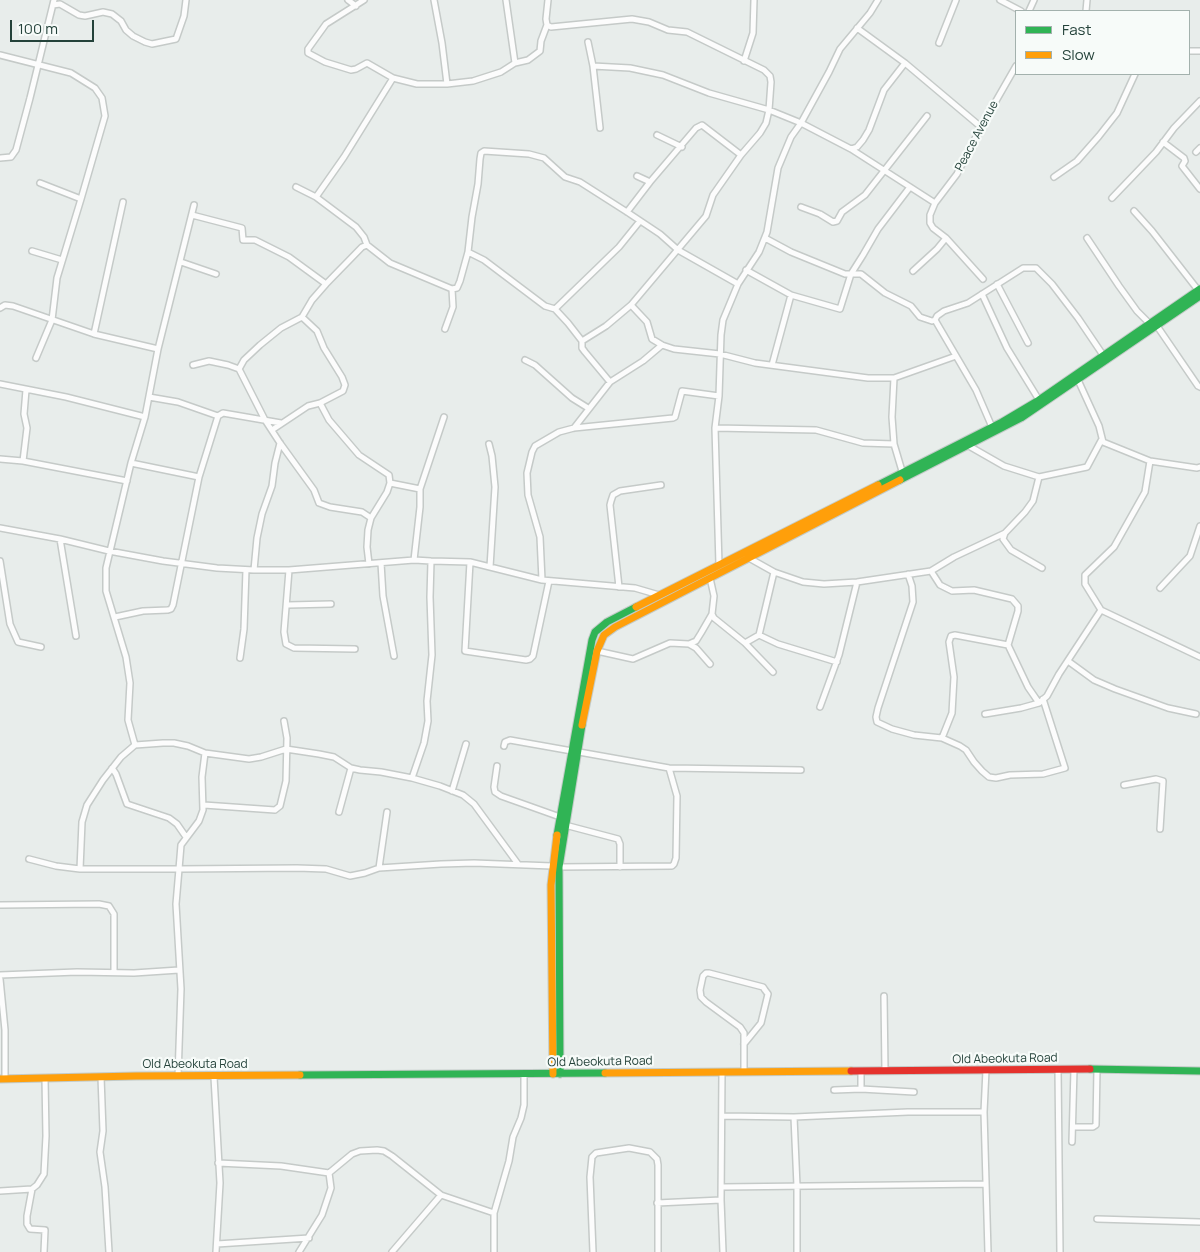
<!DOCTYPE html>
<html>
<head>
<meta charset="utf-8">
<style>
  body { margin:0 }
  #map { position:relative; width:1200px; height:1252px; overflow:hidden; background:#e8edeb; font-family:Manrope,sans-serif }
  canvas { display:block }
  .legend { position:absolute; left:1015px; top:10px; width:175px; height:65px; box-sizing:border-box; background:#f7fbf9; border:1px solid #a3b1ad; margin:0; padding:6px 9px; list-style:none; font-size:15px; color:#24423a }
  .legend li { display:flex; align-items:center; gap:10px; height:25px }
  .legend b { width:25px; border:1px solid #a3b1ad }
  .scale { position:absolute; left:10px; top:20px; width:84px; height:22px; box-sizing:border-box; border:2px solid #24423a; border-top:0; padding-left:6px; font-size:15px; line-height:18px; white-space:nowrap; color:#24423a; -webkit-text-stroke:4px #f7fbf9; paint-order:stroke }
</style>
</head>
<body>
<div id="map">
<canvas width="1200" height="1252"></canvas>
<ul class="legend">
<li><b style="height:6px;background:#30b455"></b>Fast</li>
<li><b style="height:6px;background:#ff9f0a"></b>Slow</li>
</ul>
<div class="scale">100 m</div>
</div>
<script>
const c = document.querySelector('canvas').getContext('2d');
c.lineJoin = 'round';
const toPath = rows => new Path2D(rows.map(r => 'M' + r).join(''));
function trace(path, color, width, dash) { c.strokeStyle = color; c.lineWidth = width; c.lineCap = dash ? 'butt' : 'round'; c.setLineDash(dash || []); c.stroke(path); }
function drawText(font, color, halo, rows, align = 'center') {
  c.font = font + ' Manrope,sans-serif'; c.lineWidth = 4.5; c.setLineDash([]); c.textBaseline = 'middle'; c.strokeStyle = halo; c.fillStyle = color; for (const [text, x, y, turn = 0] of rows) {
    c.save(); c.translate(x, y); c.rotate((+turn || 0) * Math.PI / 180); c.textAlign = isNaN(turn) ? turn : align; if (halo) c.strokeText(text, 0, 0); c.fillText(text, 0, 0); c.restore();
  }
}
const street = toPath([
  [348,0,356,6],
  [364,0,326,24,308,49,308,53,325,62,351,70,356,69,367,63,393,78,417,84,447,84,473,81,501,72,515,63,528,60,540,51,541,41,547,25],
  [434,0,442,43,447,84],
  [506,0,515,63],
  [548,0,546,19,547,25,551,27,632,19,649,22,668,30,687,32,764,70,770,76,771,82,769,110,766,123,760,133,741,155,713,195,706,216,631,305,606,326,582,341,582,348,585,352,610,382],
  [1000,0,1021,11],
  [53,5,60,4,79,15,85,16,103,12,112,14,121,21,126,30,133,36,145,42,152,44,176,39,184,16,186,0],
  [1029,11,1034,0],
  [1086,11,1087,0],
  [857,28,905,63,981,127],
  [588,42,593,66,600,128],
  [939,43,956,0],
  [1189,51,1200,51],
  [0,55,71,73,95,88,102,98,105,116,81,199,57,278,52,320,36,358],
  [744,61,753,33,754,0],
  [593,66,630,68,663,75,709,93,769,110,801,123,851,149,935,203],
  [657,135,682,147],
  [1163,142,1184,158,1185,161,1182,166,1200,189],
  [851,149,857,147,863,140,869,130,884,90,905,63],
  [1196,152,1200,148],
  [0,158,11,157,16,150,30,98,54,0],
  [637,176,650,182],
  [1054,177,1077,161,1099,136,1117,113,1135,74],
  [40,183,81,199],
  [296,187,316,197,356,227,364,237,367,245,390,263,452,289],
  [316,197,344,157,393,78],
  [1112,198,1156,152,1174,128,1200,101],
  [801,207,820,214,833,222,837,221,842,212,865,195,927,116],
  [1134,211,1152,231,1198,290],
  [627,212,650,182,696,128,702,125,741,155],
  [192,215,242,228,243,240,255,240,289,257,326,284],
  [765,238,791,252,845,274,861,274,885,293,911,306,920,317,932,321,935,320],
  [1087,238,1119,286,1137,311,1150,324],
  [32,251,62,260],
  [468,252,484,260,545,306,555,309,568,323,582,341],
  [181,262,216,274],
  [746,270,791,295,840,309,851,274,863,255,878,229,910,187],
  [913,271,937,249,946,238],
  [983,279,946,238,933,228,930,223,930,215,935,203,957,174,981,127,1016,66],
  [997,284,1028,343],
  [452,289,457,288,460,281,468,252,472,217,478,184,480,159,481,153,484,151,529,154,544,158,565,177,580,182,627,212,660,234,678,250,738,284],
  [982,294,1007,348,1039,400],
  [631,305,647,322,652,339,662,345,674,349,720,354,755,363,868,378,894,378,892,417,894,444,902,471],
  [0,308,5,305,13,306,94,334,158,349],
  [555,309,619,247,640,221],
  [1157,326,1198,386,1200,387],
  [445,329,453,307,452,289],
  [94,334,123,202],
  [525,360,535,365,572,398,588,408],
  [193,365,209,361,228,365,239,369,265,420,280,443,314,490,319,503,330,507,362,512,371,518],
  [772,365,791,295],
  [239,369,244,360,260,345,281,328,302,317,312,300,326,284,362,247,367,245],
  [894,378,956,356],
  [1078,380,1099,426,1103,442,1150,461,1197,468,1200,467],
  [0,384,66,397,145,417],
  [149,397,178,402,218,416],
  [320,403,329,420,359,455,389,475,390,483,387,492,371,518,368,530,367,547,369,564],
  [992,427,976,390,935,320,937,316,944,311,968,303,1023,268,1036,268,1052,284,1078,318,1103,355],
  [574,428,610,382,643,361,662,345],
  [715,428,816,430,863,443,894,444],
  [272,430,308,406,320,403,343,391,345,385,342,377,324,348,317,331,302,317],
  [489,444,492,456,495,487,490,567],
  [969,446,1004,466,1039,477,1087,467,1102,439],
  [0,459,23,461,127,481],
  [23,461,27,428,24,414,26,390],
  [1150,461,1145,492,1114,547,1085,575,1085,584,1101,610,1200,657],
  [131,463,199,477],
  [1039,477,1033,501,1025,512,1005,533,1003,539,1011,550,1042,568],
  [390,483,420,489],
  [0,528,60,539,109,551,163,561,217,568,254,570,289,570,414,560,431,561,470,562,542,580],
  [60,539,76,636],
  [749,558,774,572,803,582,824,584,857,582,931,571,954,557,1005,533],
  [414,560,420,507,420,489,444,417],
  [0,561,10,624,18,642,41,647],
  [470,562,465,651,526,660,530,659,533,656,549,581],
  [381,563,383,596,394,656],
  [719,565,715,428,719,396,721,335,723,320,738,284,759,252,767,232,778,168,791,137,801,123,829,72,840,49,870,13,878,0],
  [254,570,257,538,262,514,272,486,275,463,280,443],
  [289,570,284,632,286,644,294,648,355,649],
  [931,571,940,585,952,591,974,590,1012,599,1018,606,1018,611,1008,645,1028,687,1039,703],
  [908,574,912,586,913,602,878,708,876,717,877,722,892,729,914,735,942,738,960,746,966,750,974,762,982,771,989,777,996,778,1010,775,1043,774,1065,768,1043,699],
  [710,578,714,596,712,614,714,618,745,643,759,635,774,572],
  [619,587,610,505,611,501,613,495,620,491,661,485],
  [1160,588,1190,556,1200,526],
  [659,595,635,588,542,580,540,537,528,495,527,473,532,452,535,446,559,432,574,428,673,418,675,417,682,391,719,396],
  [288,605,331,604],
  [115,617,143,611,168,610,171,609,173,605,199,477,218,416,223,413,281,423],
  [759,635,778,644,837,662],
  [745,643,773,672],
  [689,644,696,641,701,633,712,614],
  [597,651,633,659,670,643,689,644,696,648,710,664],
  [240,658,244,629,246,570],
  [1068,661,1094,680,1115,689,1168,708,1196,714],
  [820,707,839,655,857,582],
  [985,714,1021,708,1039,703,1047,696,1059,674,1101,610],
  [942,738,952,713,954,677,949,642,951,636,955,635,1008,645],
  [135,745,128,720,130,683,126,657,106,591,106,568,131,463,145,417,158,349,194,205],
  [504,746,505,742,510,740,572,751],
  [579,752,669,768,801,770],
  [497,766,494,787,495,792,501,796,560,817],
  [112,768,116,774,127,804,169,818,177,824,186,837],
  [412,778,424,743,428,721,427,701,432,655,430,597,431,561],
  [1124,785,1156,779,1163,781,1160,829],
  [452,791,466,744],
  [204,805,275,810,280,806,286,781,287,738,284,721],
  [339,812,351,768],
  [565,825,618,839,620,844,620,867],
  [29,859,56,866,80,869,179,869,181,845,199,821,203,810,202,777,205,753],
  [559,867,672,866,674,864,676,858,677,796,669,768],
  [379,868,387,812],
  [80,869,82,822,87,805,103,780,121,757,135,745,163,743,174,743,188,746,205,753,249,759,261,757,286,749,319,754,334,757,351,768,360,770,381,772,412,778,440,786,463,795,474,804,518,864],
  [0,905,99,904,109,906,114,914,114,972],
  [0,975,77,972,134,973,179,970],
  [0,979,5,1030,5,1079],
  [884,996,885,1071],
  [1058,1069,1060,1252],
  [861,1071,861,1089],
  [722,1072,721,1200,723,1252],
  [744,1072,744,1033,740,1027,706,1002,701,997,700,990,703,976,706,973,709,973,763,987,765,990,768,994,761,1023,744,1044],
  [178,1076,181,989,176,904,179,869,297,868,326,869,350,876,365,873,379,868,441,864,474,863,552,866],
  [101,1077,103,1131,100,1152,105,1187,109,1252],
  [214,1077,220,1183,216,1252],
  [834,1090,861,1089,914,1092],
  [984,1112,986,1070],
  [722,1116,794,1117,908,1112,984,1112,988,1252],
  [794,1117,797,1186,797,1252],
  [1073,1127,1093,1127,1096,1125,1097,1069],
  [1072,1142,1074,1069],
  [218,1163,281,1166,329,1173,352,1154,360,1151,377,1150,384,1151,392,1156,441,1195,494,1213],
  [722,1187,985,1184],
  [32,1189,27,1216,27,1224,30,1229,45,1230,44,1252],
  [0,1191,32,1189,37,1185,44,1174,46,1136,45,1078],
  [657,1203,721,1200],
  [1097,1219,1200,1222],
  [217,1244,309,1238],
  [299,1252,322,1215,331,1188,329,1173],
  [392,1252,441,1195],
  [494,1252,494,1213,509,1161,513,1137,521,1118,524,1105,524,1074],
  [593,1252,590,1177,592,1157,596,1153,629,1148,650,1152,657,1159,658,1165,658,1252]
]);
const fast = toPath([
  [900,480,1021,418,1200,296],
  [878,485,1002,422,1039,400,1200,289],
  [557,835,592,640,595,632,607,622,636,607],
  [1090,1069,1200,1071],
  [560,1074,559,867,582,725],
  [300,1075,605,1073]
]);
const slow = toPath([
  [636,607,878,485],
  [582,725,597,651,604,635,615,627,900,480],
  [605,1073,851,1071],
  [553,1074,551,885,557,835],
  [0,1079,136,1076,300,1075]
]);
const jam = toPath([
  [851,1071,1090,1069]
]);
trace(street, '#c5cac8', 8);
trace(fast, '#c3cbc8', 9);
trace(slow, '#c3cbc8', 9);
trace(jam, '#c3cbc8', 9);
trace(street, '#fcfcfc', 5);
trace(fast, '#30b455', 7);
trace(slow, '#ff9f0a', 7);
trace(jam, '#e5322d', 7);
drawText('12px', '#24423a', '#f7fbf9', [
  ["Peace Avenue",977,136,-62],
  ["Old Abeokuta Road",1005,1059,-1],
  ["Old Abeokuta Road",600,1062,-1],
  ["Old Abeokuta Road",195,1065]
]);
</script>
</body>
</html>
